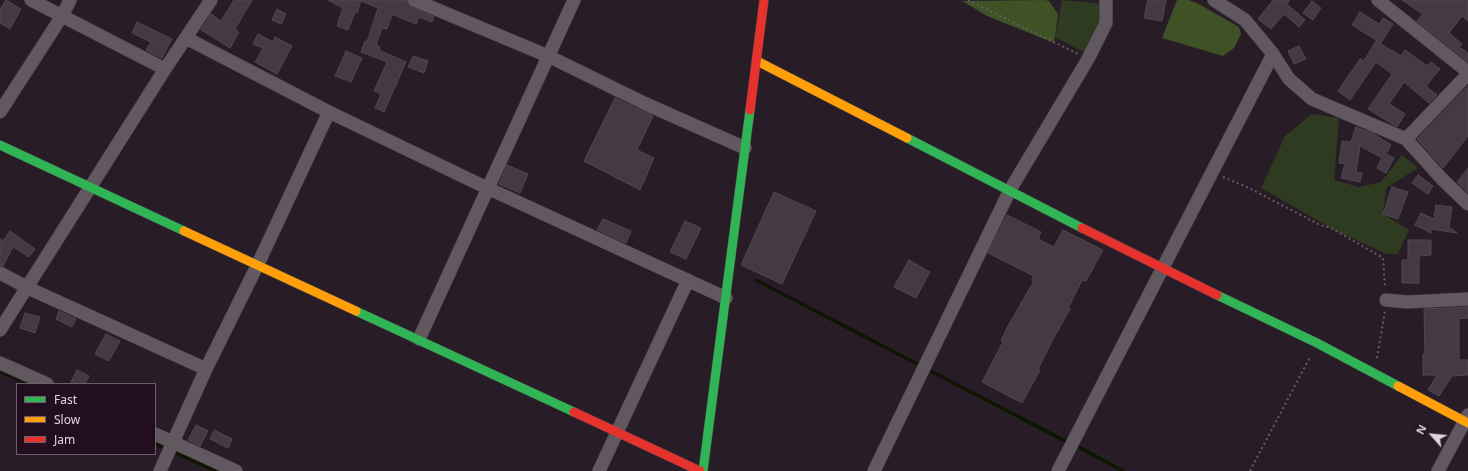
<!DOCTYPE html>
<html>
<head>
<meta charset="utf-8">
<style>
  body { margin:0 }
  #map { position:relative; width:1468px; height:471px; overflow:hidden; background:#281c26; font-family:"Noto Sans",sans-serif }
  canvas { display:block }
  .legend { position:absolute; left:16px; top:383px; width:140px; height:72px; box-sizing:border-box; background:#230e20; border:1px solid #6f5d6c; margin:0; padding:5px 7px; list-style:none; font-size:12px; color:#e2d3df }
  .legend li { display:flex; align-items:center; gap:8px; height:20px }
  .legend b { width:20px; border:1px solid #6f5d6c }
  .north { position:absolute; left:1412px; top:415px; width:40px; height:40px; -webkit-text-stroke:3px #230e20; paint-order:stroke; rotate:297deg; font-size:11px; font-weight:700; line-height:16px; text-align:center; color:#e2d3df }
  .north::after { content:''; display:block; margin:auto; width:14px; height:18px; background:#e2d3df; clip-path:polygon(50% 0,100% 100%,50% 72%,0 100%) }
</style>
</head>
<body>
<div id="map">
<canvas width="1468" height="471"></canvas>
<ul class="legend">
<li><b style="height:5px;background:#30b455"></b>Fast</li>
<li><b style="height:5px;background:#ff9f0a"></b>Slow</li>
<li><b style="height:5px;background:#e5322d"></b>Jam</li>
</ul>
<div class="north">N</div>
</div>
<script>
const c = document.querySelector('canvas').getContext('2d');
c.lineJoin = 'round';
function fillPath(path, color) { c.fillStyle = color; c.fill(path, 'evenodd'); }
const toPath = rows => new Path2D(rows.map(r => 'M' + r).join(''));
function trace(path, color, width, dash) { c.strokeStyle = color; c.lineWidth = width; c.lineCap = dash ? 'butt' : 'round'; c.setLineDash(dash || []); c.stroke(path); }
fillPath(toPath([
  [1062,0,1104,4,1106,23,1090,55,1055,37],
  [1312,114,1339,118,1334,180,1359,187,1381,182,1402,155,1418,168,1386,188,1383,214,1409,230,1398,254,1387,254,1338,232,1261,188,1285,136]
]), '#2f3b20');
fillPath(toPath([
  [1045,0,1049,1,1058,14,1054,43,987,16,962,1],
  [1177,0,1188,0,1197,3,1239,27,1241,34,1234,48,1223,56,1162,38]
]), '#3e5225');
trace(toPath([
  [756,280,1069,443],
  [0,371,28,384],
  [155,444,167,449],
  [1075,445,1123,471],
  [172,451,216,471]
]), '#0d1603', 3.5);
const building = toPath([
  [6,0,21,9,10,29,0,23,0,10,6,0],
  [234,0,252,0,235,29,239,32,230,48,201,30,211,14,221,21,234,0],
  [328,0,406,0,411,7,434,17,432,22,419,17,416,24,394,15,392,15,387,29,382,28,376,45,380,47,379,50,406,62,384,112,375,108,381,94,374,91,387,62,361,52,365,41,367,42,378,8,361,1,357,13,355,12,348,30,337,26,343,8,328,0],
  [1148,0,1166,0,1162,21,1144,18,1148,0],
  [1273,0,1290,0,1287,4,1305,20,1299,27,1284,14,1271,29,1258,19,1273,0],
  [1402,0,1468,0,1468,21,1462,16,1449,33,1462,44,1459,47,1468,53,1468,62,1417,21,1423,14,1402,0],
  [1312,1,1321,8,1313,20,1303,13,1312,1],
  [277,9,286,14,281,24,272,20,277,9],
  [1360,12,1379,24,1383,18,1393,24,1381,43,1352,25,1360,12],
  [137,22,172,39,162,58,146,50,151,42,132,33,137,22],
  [258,34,273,42,275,37,292,46,277,74,255,62,263,48,253,44,258,34],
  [1376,41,1401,56,1405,50,1427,66,1431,62,1440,69,1426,86,1437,95,1429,103,1404,82,1389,104,1405,114,1397,127,1368,109,1392,74,1376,62,1350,100,1338,91,1360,59,1364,61,1376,41],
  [1299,46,1306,59,1294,64,1288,51,1299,46],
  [346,51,362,58,351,82,335,76,346,51],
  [413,56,428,61,424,73,408,67,413,56],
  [1468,86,1468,136,1443,168,1417,139,1468,86],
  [615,98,653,116,637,150,654,158,640,190,584,161,615,98],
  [1356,127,1374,134,1391,145,1386,154,1394,158,1386,173,1377,168,1382,158,1360,146,1356,172,1362,173,1360,182,1341,178,1345,164,1339,163,1342,141,1351,142,1356,127],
  [507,165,528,174,520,193,499,184,507,165],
  [1468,168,1468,193,1457,182,1468,168],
  [1418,175,1433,186,1428,194,1412,183,1418,175],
  [1392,187,1408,192,1398,219,1383,214,1392,187],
  [774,192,816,211,782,284,741,265,774,192],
  [1436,205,1452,207,1449,227,1457,233,1431,229,1431,233,1415,225,1421,213,1434,219,1436,205],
  [1007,215,1041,232,1038,239,1054,247,1063,230,1103,250,1086,281,1082,280,1068,308,1070,309,1052,341,1038,369,1040,370,1022,403,982,382,1003,342,1001,341,1008,326,1034,281,1032,280,1034,276,988,253,1007,215],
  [603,219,631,231,626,243,597,230,603,219],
  [685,221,701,228,686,259,670,252,685,221],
  [10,231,35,249,29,257,13,247,3,266,0,265,0,239,3,241,10,231],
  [1408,240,1431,240,1431,255,1419,256,1419,283,1402,283,1402,260,1408,260,1408,240],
  [909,260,930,272,916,298,894,287,909,260],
  [1468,307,1468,318,1459,319,1459,360,1468,360,1468,375,1452,376,1439,396,1428,390,1437,375,1423,375,1423,354,1425,354,1424,309,1468,307],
  [59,311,76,319,72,327,56,319,59,311],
  [25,313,40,317,35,333,20,328,25,313],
  [106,334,120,341,109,361,95,354,106,334],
  [77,370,89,376,85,384,70,384,77,370],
  [196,425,208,431,200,446,188,440,196,425],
  [214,430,232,439,228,448,210,439,214,430]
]);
fillPath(building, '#443a43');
trace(building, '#524750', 1);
const street = toPath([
  [31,0,165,69],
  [414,0,548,56,646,104,745,148],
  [1214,0,1245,20,1273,54,1289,79,1312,99,1406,139,1442,179,1468,204],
  [1378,0,1468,72],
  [186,38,329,112,483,186,726,298],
  [0,112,62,16,70,0],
  [1406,139,1468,74],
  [0,273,28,288,206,369],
  [1386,300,1407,302,1468,299],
  [0,330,165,69,211,0],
  [419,339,574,0],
  [0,363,47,384],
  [155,434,236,471],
  [160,471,206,369,258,264,329,112],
  [599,471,688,280],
  [874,471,1010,190,1088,59,1106,23,1106,0],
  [1058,471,1273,54],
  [1438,471,1468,415]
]);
const fast = toPath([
  [907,138,1082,228],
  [0,145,184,231],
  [1217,295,1317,343,1398,386],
  [356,311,574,412],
  [703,471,750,110]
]);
const slow = toPath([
  [757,61,907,138],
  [184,231,356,311],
  [1398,386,1468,423]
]);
const jam = toPath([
  [750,110,764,0],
  [1082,228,1217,295],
  [574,412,700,471]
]);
trace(street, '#423941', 14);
trace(fast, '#423941', 10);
trace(slow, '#423941', 10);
trace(jam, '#423941', 10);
trace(toPath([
  [968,0,1078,54],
  [1223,177,1249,188,1320,225,1331,228,1383,258,1385,287],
  [1377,358,1385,311],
  [1250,471,1310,357]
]), '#655c63', 2, [2, 3]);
trace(street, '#625860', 13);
trace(fast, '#30b455', 9);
trace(slow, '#ff9f0a', 9);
trace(jam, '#e5322d', 9);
</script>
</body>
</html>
